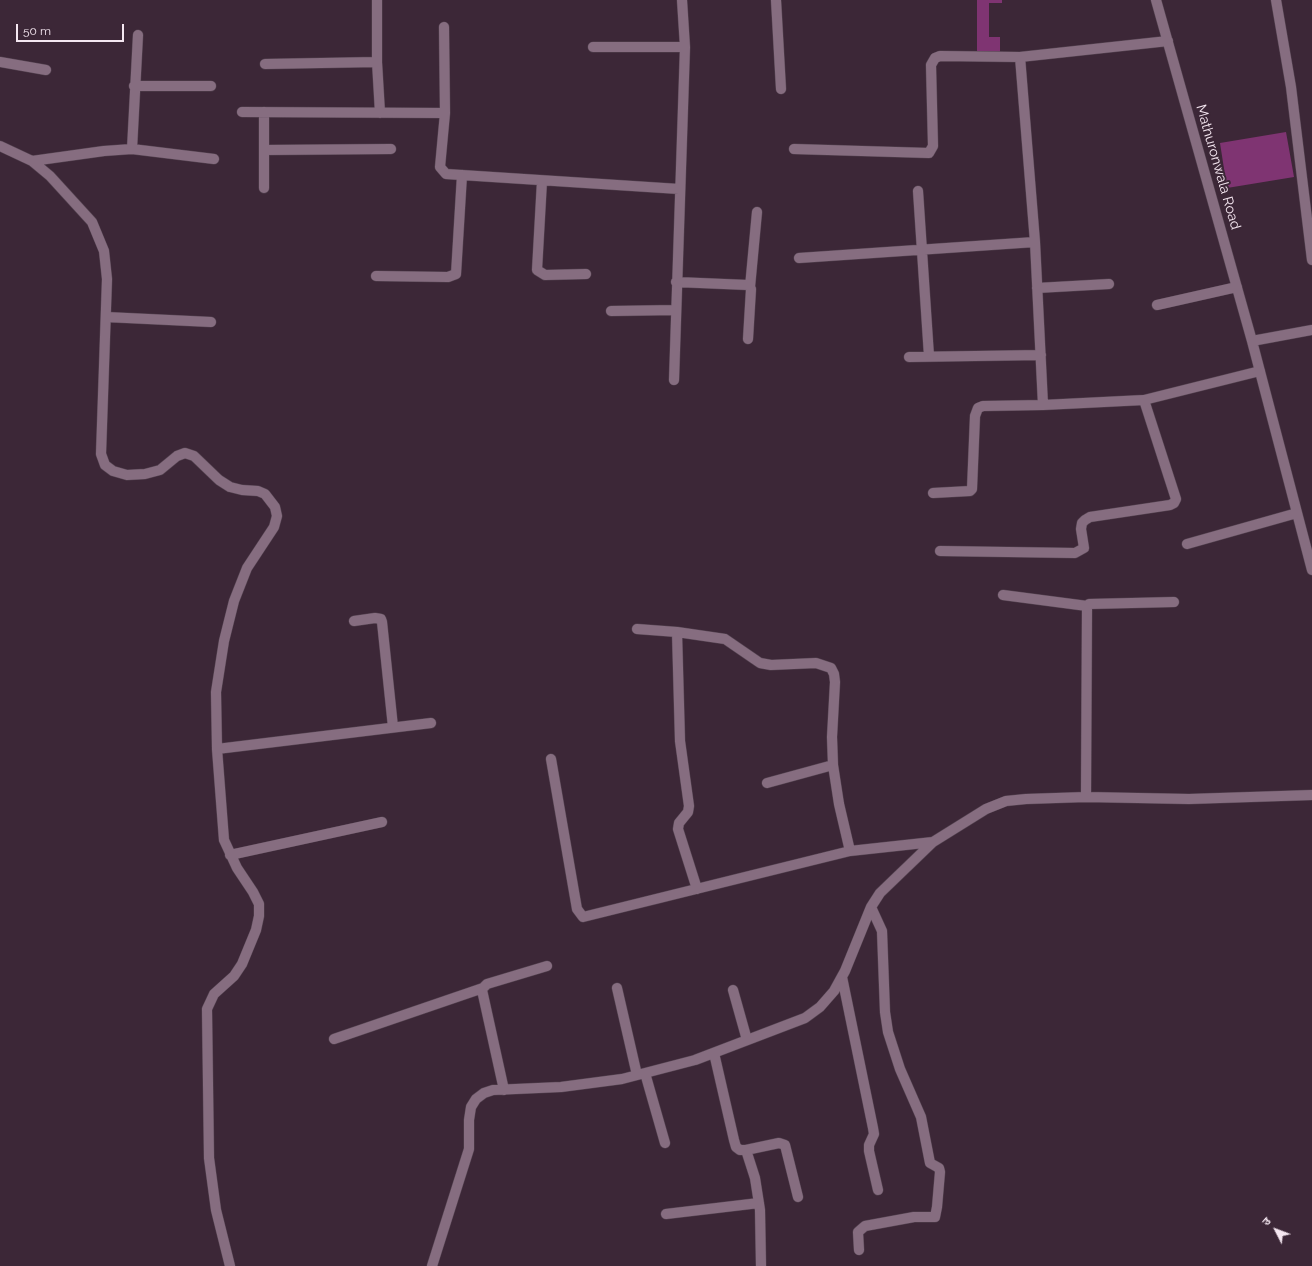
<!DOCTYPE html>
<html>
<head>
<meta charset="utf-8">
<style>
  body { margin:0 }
  #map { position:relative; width:1312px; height:1266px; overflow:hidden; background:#3c2737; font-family:Raleway,"Noto Sans Devanagari",sans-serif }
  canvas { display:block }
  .north { position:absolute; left:1256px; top:1210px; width:40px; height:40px; -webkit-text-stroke:3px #3c2737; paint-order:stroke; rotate:312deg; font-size:11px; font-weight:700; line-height:16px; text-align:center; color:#f5e7f1 }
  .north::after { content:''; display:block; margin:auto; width:14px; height:18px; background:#f5e7f1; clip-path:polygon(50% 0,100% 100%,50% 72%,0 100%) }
  .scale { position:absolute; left:16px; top:24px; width:108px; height:18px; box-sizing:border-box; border:2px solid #f5e7f1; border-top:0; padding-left:5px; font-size:12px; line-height:14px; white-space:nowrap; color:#f5e7f1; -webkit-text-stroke:3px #3c2737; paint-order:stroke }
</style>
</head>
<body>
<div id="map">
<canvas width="1312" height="1266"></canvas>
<div class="north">उ</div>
<div class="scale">50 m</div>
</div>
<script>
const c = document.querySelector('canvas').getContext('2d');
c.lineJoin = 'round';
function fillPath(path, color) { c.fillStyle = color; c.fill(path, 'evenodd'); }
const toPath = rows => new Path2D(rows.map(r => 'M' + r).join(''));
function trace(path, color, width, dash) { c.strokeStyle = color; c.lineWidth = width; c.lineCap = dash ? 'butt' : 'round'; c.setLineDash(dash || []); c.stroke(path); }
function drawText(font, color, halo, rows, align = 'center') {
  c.font = font + ' Raleway,sans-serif'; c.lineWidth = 4; c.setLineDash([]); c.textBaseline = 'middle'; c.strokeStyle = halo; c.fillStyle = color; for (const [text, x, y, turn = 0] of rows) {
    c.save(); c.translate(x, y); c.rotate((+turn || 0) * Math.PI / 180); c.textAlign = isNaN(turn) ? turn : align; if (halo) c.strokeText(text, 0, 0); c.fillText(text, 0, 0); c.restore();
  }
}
fillPath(toPath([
  [977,0,1002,0,1002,3,989,3,989,37,1000,37,1000,53,977,54],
  [1286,132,1294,177,1227,188,1220,143]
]), '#7f3472');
const minor = toPath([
  [377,0,377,62,380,113],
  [776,0,781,89],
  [1156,0,1252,341,1312,570],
  [1276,0,1291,87,1312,260],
  [444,27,445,113,440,167,446,174,679,189],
  [593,47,685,47],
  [0,62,46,70],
  [265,64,377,62],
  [134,86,211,86],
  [242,112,445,113],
  [0,146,32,161,50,176,92,222,104,251,107,279,101,454,105,465,113,471,127,475,145,474,160,470,177,456,185,453,194,456,219,480,230,487,242,490,258,491,265,494,275,507,277,516,274,527,247,568,234,601,224,641,216,692,217,749,224,840,237,868,253,892,259,904,259,916,256,930,242,964,234,976,214,994,207,1009,209,1158,216,1210,230,1266],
  [132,149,138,35],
  [794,149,929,153,933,146,931,65,935,58,940,56,1020,57],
  [264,150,391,149],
  [32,161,104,151,132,149,214,159],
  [542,181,537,270,545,275,586,274],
  [264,188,264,112],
  [918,191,929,356],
  [799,258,1035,242],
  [376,276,448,277,456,274,462,175],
  [676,282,748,285,751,289,748,339],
  [750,287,757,212],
  [1037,288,1109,284],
  [1157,305,1237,287],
  [611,311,676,310],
  [106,317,211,322],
  [1252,341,1312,330],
  [909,357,1041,355],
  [674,380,685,47,682,0],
  [1144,400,1260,371],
  [1043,405,1035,242,1020,57,1168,41],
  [933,493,970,491,972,489,975,416,978,408,983,406,1043,405,1144,400,1176,499,1174,503,1170,505,1090,517,1085,520,1082,523,1081,529,1084,548,1075,553,940,551],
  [1187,544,1297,513],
  [1003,595,1087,606,1089,604,1174,602],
  [354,621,375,618,381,619,382,622,393,727],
  [637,629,677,632,725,639,760,663,771,665,816,663,831,668,834,674,835,682,832,737,833,765,839,804,850,851],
  [677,632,680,741,689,806,688,812,679,823,678,829,697,889],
  [217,749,431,723],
  [551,759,577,909,583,917,850,851,933,842],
  [767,783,833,765],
  [1086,797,1087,606],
  [230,855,382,822],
  [842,977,873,1128,874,1134,869,1145,869,1151,878,1190],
  [617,988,637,1075],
  [733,990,747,1040],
  [334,1039,483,988],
  [714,1053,734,1140,736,1147,740,1150,746,1150,755,1178,760,1210,761,1266],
  [645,1073,665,1143],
  [504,1090,482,990,483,988,487,984,547,966],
  [746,1150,779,1143,785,1145,798,1197],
  [666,1214,759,1203],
  [859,1250,858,1232,865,1226,914,1217,935,1217,937,1207,940,1172,939,1168,930,1163,921,1117,900,1069,888,1032,885,1012,882,931,871,907],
  [432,1266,469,1149,469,1120,471,1107,476,1099,484,1093,493,1090,561,1087,622,1079,695,1060,805,1018,820,1007,834,991,845,971,871,907,880,893,933,842,986,809,1006,801,1026,799,1086,797,1189,799,1312,795]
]);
trace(minor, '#554451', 11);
trace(minor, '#866d80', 10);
drawText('14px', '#f5e7f1', '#3c2737', [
  ["Mathuronwala Road",1218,167,74]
]);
</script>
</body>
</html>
